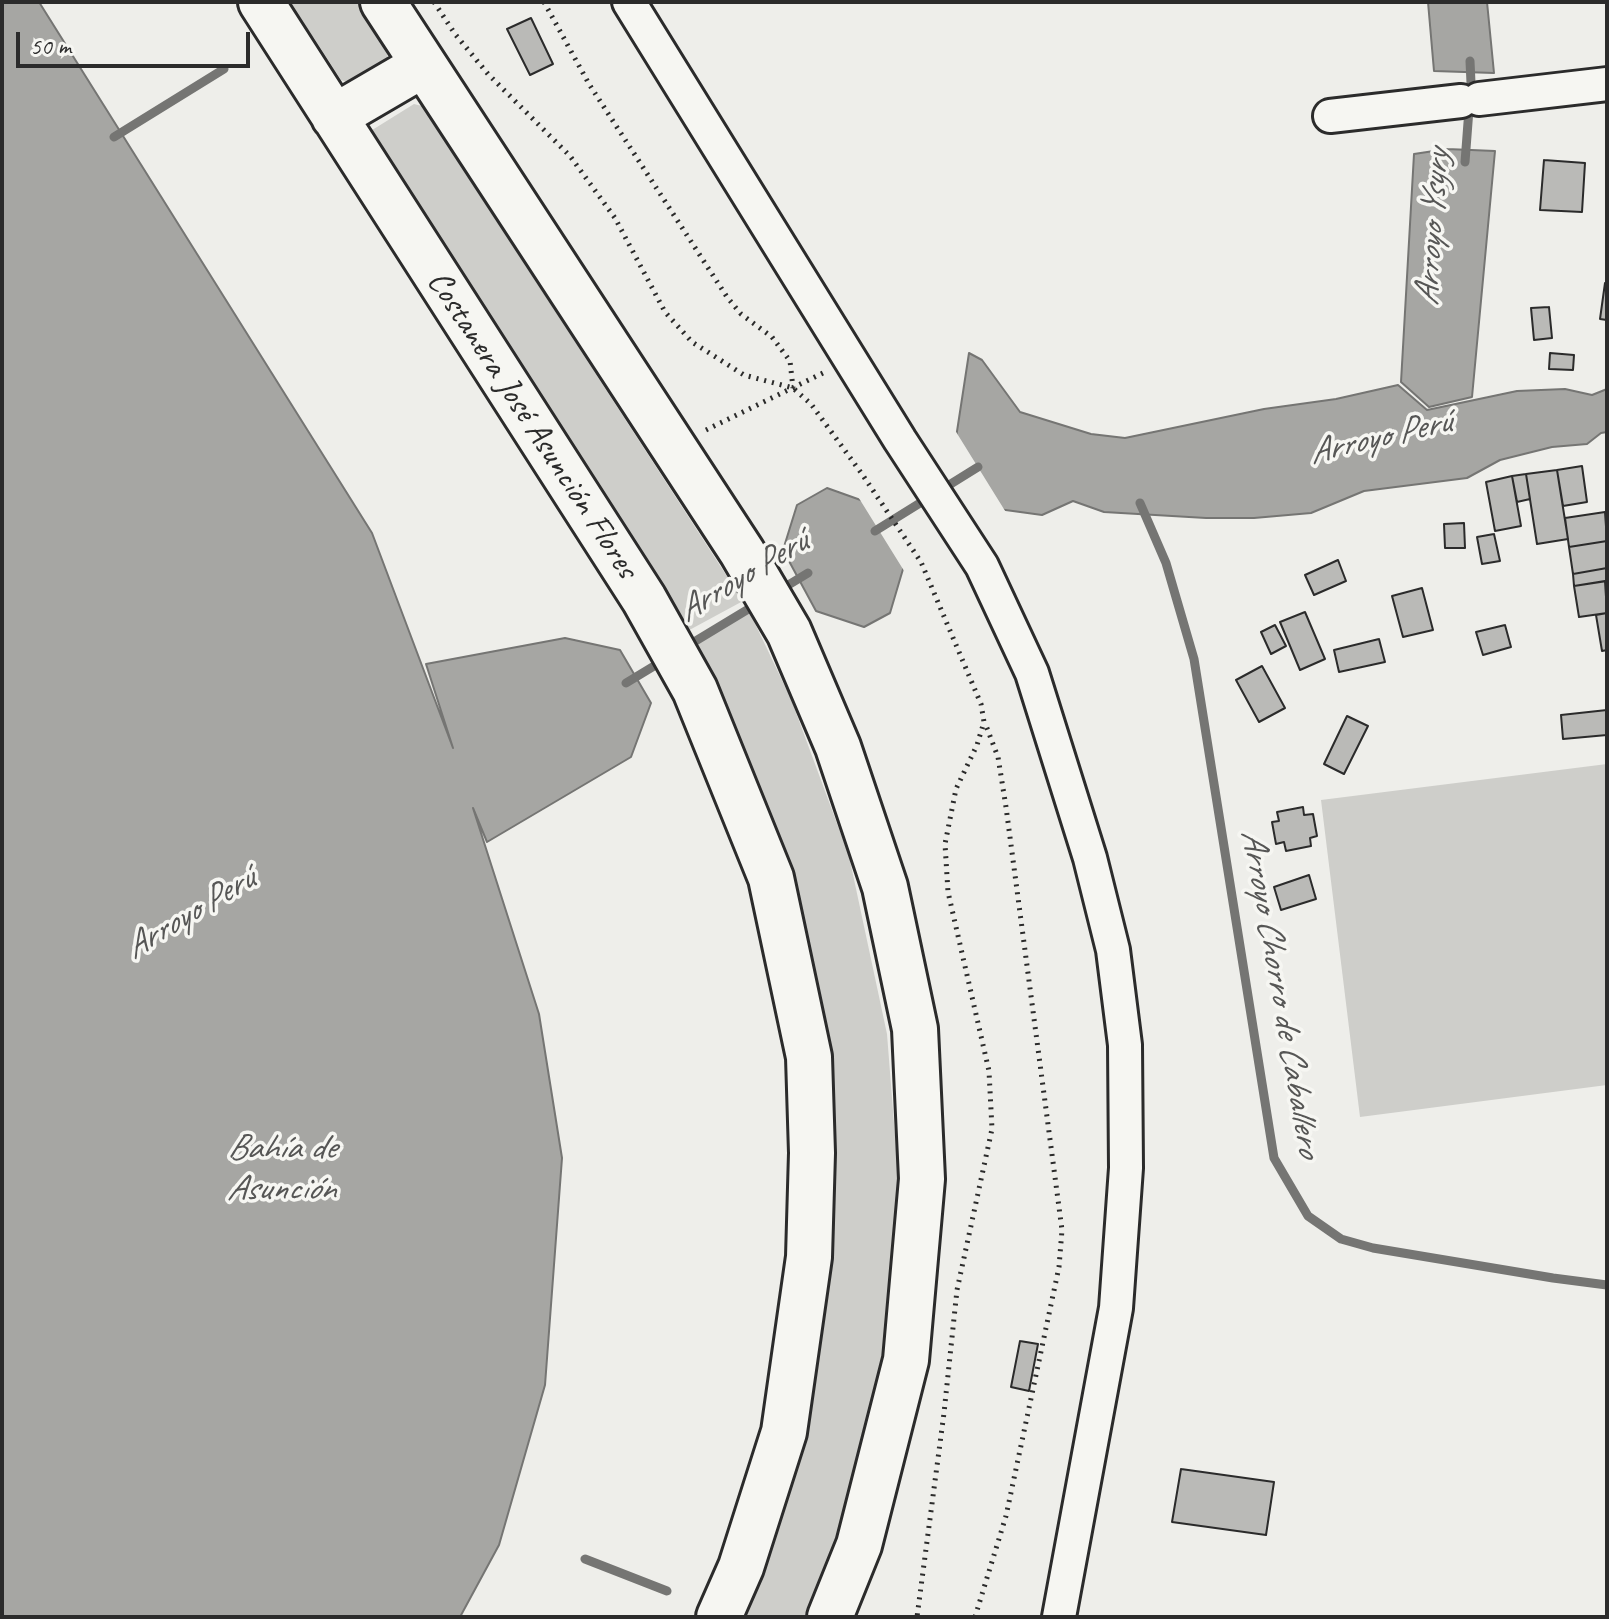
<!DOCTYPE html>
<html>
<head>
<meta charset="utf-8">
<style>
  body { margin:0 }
  #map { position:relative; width:1609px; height:1619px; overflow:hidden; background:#eeeeea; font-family:Caveat,sans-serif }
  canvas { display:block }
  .frame { position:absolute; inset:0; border:4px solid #2b2b2b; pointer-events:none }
  .scale { position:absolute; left:16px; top:32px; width:234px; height:36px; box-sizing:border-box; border:4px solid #2b2b2b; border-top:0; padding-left:10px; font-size:24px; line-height:28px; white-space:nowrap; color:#2b2b2b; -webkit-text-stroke:6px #f6f6f2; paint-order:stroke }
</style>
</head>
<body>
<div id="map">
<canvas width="1609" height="1619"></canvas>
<div class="frame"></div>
<div class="scale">50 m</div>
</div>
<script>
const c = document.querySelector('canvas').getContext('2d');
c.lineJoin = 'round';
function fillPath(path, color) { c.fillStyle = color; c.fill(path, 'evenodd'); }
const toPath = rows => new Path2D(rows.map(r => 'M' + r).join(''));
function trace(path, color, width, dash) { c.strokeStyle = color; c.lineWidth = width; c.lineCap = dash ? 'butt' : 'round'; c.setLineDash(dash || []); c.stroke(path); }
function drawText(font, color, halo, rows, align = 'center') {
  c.font = font + ' Caveat,sans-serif'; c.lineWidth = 7; c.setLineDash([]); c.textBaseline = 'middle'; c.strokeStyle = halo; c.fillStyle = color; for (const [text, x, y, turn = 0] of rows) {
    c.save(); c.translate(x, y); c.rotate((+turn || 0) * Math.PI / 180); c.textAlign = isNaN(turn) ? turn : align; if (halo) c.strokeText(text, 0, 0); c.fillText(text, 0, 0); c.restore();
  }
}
fillPath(toPath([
  [278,2,358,2,388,51,387,60,349,83,341,80,314,38],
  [414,104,422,106,743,601,682,634,369,132],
  [749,611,791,699,849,856,887,1034,899,1187,890,1300,873,1417,848,1519,812,1617,741,1617,833,1184,687,644],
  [1607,764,1607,1085,1360,1117,1321,800]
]), '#cececa');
const water = toPath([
  [2,2,39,2,372,533,453,748,426,664,565,638,620,650,651,703,631,757,487,842,473,808,539,1014,562,1158,545,1385,499,1545,460,1617,2,1617,2,2],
  [1428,2,1487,2,1494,73,1434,71,1428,2],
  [1447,149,1495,151,1472,397,1429,407,1401,382,1414,154,1447,149],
  [969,353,982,360,1020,412,1091,434,1125,438,1264,409,1336,399,1398,385,1427,410,1517,391,1565,389,1592,395,1607,389,1607,432,1601,433,1587,444,1552,447,1500,460,1467,478,1364,491,1311,513,1254,518,1206,518,1104,512,1073,501,1042,515,991,508,954,451,969,353],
  [827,488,869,503,906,559,890,613,864,627,816,611,783,550,797,505,827,488]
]);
fillPath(water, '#a6a6a3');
trace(water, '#757573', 2);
fillPath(toPath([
  [953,427,1007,514,988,511,950,453],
  [857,495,873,501,909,557,906,574]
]), '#eeeeea');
trace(toPath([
  [114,137,224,69],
  [1465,162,1471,83,1470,61],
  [1140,503,1166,563,1194,659,1274,1158,1308,1216,1341,1239,1373,1248,1553,1278,1607,1285],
  [875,531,978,467],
  [780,590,808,573],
  [684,648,760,602],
  [626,683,664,660],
  [585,1559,667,1591]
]), '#757573', 9);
const building = toPath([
  [531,18,553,64,530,75,507,29,531,18],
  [1544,160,1585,163,1582,212,1540,210,1544,160],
  [1605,283,1607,283,1607,320,1600,319,1605,283],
  [1549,307,1552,338,1534,340,1531,308,1549,307],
  [1550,353,1574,355,1573,370,1549,369,1550,353],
  [1582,466,1587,502,1563,506,1557,470,1582,466],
  [1557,470,1568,539,1537,544,1526,474,1557,470],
  [1526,474,1530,499,1517,502,1512,476,1526,474],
  [1512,476,1521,526,1495,531,1486,482,1512,476],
  [1605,512,1607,541,1569,547,1565,518,1605,512],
  [1464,523,1465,548,1445,548,1444,524,1464,523],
  [1494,534,1500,561,1482,564,1477,537,1494,534],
  [1607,541,1607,568,1573,574,1569,547,1607,541],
  [1338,560,1346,581,1314,595,1305,575,1338,560],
  [1607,568,1607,581,1574,586,1573,574,1607,568],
  [1605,581,1607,613,1579,617,1574,586,1605,581],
  [1422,588,1433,630,1403,637,1392,596,1422,588],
  [1305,612,1325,659,1300,670,1280,622,1305,612],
  [1607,613,1607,650,1602,651,1596,615,1607,613],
  [1275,625,1286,646,1271,654,1261,632,1275,625],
  [1505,625,1511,647,1483,655,1476,632,1505,625],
  [1379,639,1385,662,1339,672,1334,650,1379,639],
  [1262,666,1285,708,1259,722,1236,680,1262,666],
  [1607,710,1607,735,1563,739,1561,715,1607,710],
  [1347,716,1368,726,1344,774,1324,764,1347,716],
  [1303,807,1304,815,1313,814,1317,836,1310,838,1311,846,1286,851,1284,842,1276,844,1272,822,1279,821,1277,812,1303,807],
  [1309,875,1316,899,1281,910,1274,887,1309,875],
  [1020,1341,1038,1344,1029,1391,1011,1387,1020,1341],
  [1181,1469,1274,1482,1266,1535,1172,1522,1181,1469]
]);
fillPath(building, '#babab7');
trace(building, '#2b2b2b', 2);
const minor = toPath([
  [629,2,900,440,982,566,1032,673,1090,858,1113,950,1125,1045,1126,1168,1116,1308,1059,1617],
  [1479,99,1607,84],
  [1330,116,1461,101]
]);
const trunk = toPath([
  [261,2,644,599,695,690,771,878,809,1057,812,1153,809,1257,784,1432,741,1567,719,1617],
  [383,2,742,552,789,632,838,747,885,887,915,1029,922,1179,906,1360,859,1545,830,1617],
  [334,117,423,65]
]);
trace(minor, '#2b2b2b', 38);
trace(trunk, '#2b2b2b', 50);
trace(toPath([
  [434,2,455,34,488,74,570,156,615,218,665,312,692,342,744,375,793,388,811,404,862,474,921,562,981,704,984,722,977,745,956,789,945,844,948,892,989,1071,992,1129,957,1290,944,1413,917,1617],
  [544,2,589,84,727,297,741,314,772,337,790,361,793,388],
  [706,430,823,373],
  [975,1617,1006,1516,1059,1267,1062,1230,1006,807,998,757,985,723]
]), '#2b2b2b', 5, [2, 6]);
trace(minor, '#f6f6f2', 32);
trace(trunk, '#f6f6f2', 44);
drawText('34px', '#2b2b2b', '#f6f6f2', [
  ["Costanera José Asunción Flores",532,425,57]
]);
drawText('italic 36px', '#565655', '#f6f6f2', [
  ["Arroyo Ysyry",1433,228,-86],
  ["Arroyo Perú",1380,438,-13],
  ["Arroyo Perú",743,577,-31],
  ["Arroyo Perú",190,914,-31],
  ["Arroyo Chorro de Caballero",1280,993,80],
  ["Bahía de",281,1149],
  ["Asunción",281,1190]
]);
</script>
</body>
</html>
